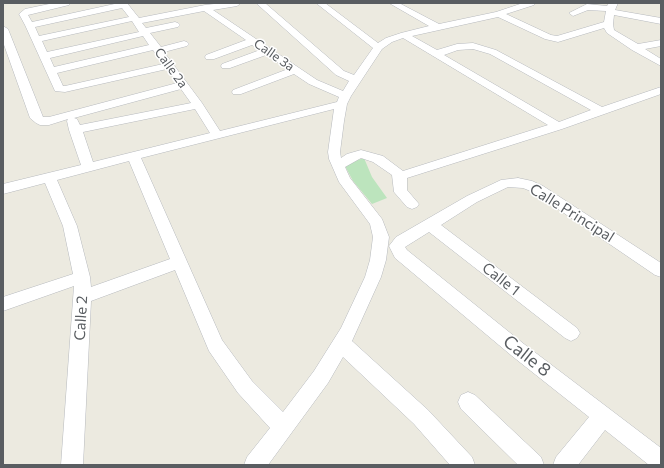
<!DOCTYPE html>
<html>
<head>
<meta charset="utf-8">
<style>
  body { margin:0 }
  #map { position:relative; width:664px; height:468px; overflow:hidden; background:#eceae0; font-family:Commissioner,sans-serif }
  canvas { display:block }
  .frame { position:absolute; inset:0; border:4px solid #595d61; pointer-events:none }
</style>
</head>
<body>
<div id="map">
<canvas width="664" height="468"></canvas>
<div class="frame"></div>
</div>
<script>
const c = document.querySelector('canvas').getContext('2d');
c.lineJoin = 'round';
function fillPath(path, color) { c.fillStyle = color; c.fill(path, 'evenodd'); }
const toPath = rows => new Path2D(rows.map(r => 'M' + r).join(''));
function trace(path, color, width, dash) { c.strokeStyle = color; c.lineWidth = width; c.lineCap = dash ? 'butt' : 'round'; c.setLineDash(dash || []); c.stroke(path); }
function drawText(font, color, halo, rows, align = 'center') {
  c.font = font + ' Commissioner,sans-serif'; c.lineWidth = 3; c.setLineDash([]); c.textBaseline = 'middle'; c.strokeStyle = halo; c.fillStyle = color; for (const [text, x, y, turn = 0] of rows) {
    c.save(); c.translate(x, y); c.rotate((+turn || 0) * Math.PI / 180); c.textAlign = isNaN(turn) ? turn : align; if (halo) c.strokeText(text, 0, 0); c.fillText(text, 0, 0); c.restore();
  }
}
fillPath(toPath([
  [364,158,372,177,387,198,372,204,353,181,345,166,348,163]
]), '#bce4bd');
const minor = toPath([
  [54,3,70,3,69,5,28,15,32,22,119,3,127,3,139,18,205,5,223,3,241,3,237,6,213,10,317,80,343,91,349,81,336,75,256,3,265,3,344,71,354,75,373,48,316,3,325,3,378,43,386,38,401,33,429,26,389,3,399,3,439,24,496,12,523,3,535,3,534,5,506,14,551,35,557,36,604,22,606,11,588,10,573,16,569,13,587,4,607,6,609,3,618,3,615,10,661,18,661,24,614,15,613,24,614,30,638,44,661,40,661,46,645,49,661,59,661,66,632,50,607,33,604,28,558,42,545,39,498,17,412,36,437,50,457,44,473,43,496,50,602,107,661,87,661,94,562,129,407,178,407,190,419,204,417,207,412,209,407,207,394,192,392,175,373,162,361,158,345,167,350,178,382,219,389,237,386,260,381,277,352,341,428,410,472,457,475,465,450,465,414,424,343,357,328,383,268,465,244,465,247,457,270,428,238,393,209,351,175,270,91,301,83,465,61,465,74,286,3,311,3,297,73,274,63,226,45,183,3,194,3,184,81,165,69,130,67,121,68,119,49,125,40,125,36,123,30,118,3,42,3,26,8,29,43,117,49,117,177,83,167,69,65,92,55,91,25,25,19,14,25,9,54,3],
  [122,8,129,17,39,36,35,27,122,8],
  [204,11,246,40,206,55,205,57,206,59,214,59,252,45,260,50,222,64,221,66,222,68,230,68,266,55,288,69,233,90,232,92,233,94,241,94,294,74,309,84,339,97,337,102,220,131,202,103,164,52,187,46,189,44,187,42,184,41,161,47,150,33,178,27,180,25,178,23,175,22,146,28,142,23,204,11],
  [132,21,139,32,47,52,42,41,132,21],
  [143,36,149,45,54,67,50,58,143,36],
  [403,38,548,125,403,171,383,156,361,150,347,154,341,158,340,152,344,121,347,104,351,96,382,49,392,42,403,38],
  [473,49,490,54,591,110,559,122,444,55,458,50,473,49],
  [153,50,163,64,65,86,63,86,57,73,153,50],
  [181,89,191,103,80,125,77,119,74,118,181,89],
  [195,109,210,133,93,162,83,132,195,109],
  [334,109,328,152,329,159,339,182,370,224,373,237,370,260,365,277,341,328,314,371,283,412,252,381,222,340,141,158,334,109],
  [129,161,170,259,91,287,90,277,77,226,57,180,129,161],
  [518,178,532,181,543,186,661,263,661,277,655,275,533,192,523,188,508,187,477,202,441,225,577,328,580,333,577,338,571,341,565,338,429,232,405,247,407,250,524,344,661,448,661,465,649,465,605,430,578,465,553,465,556,457,589,417,512,356,395,258,389,246,396,237,467,196,501,180,518,178],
  [468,392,475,395,541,457,544,465,518,465,461,409,458,402,461,395,468,392]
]);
trace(minor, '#b6b9bd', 1);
fillPath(minor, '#fff');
drawText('13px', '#595d61', '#fff', [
  ["Calle 3a",274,55,35],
  ["Calle 2a",171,68,54]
]);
drawText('15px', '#595d61', '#fff', [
  ["Calle Principal",572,213,32],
  ["Calle 1",501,279,38],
  ["Calle 2",81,318,-87]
]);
drawText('18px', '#595d61', '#fff', [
  ["Calle 8",527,356,38]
]);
</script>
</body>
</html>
